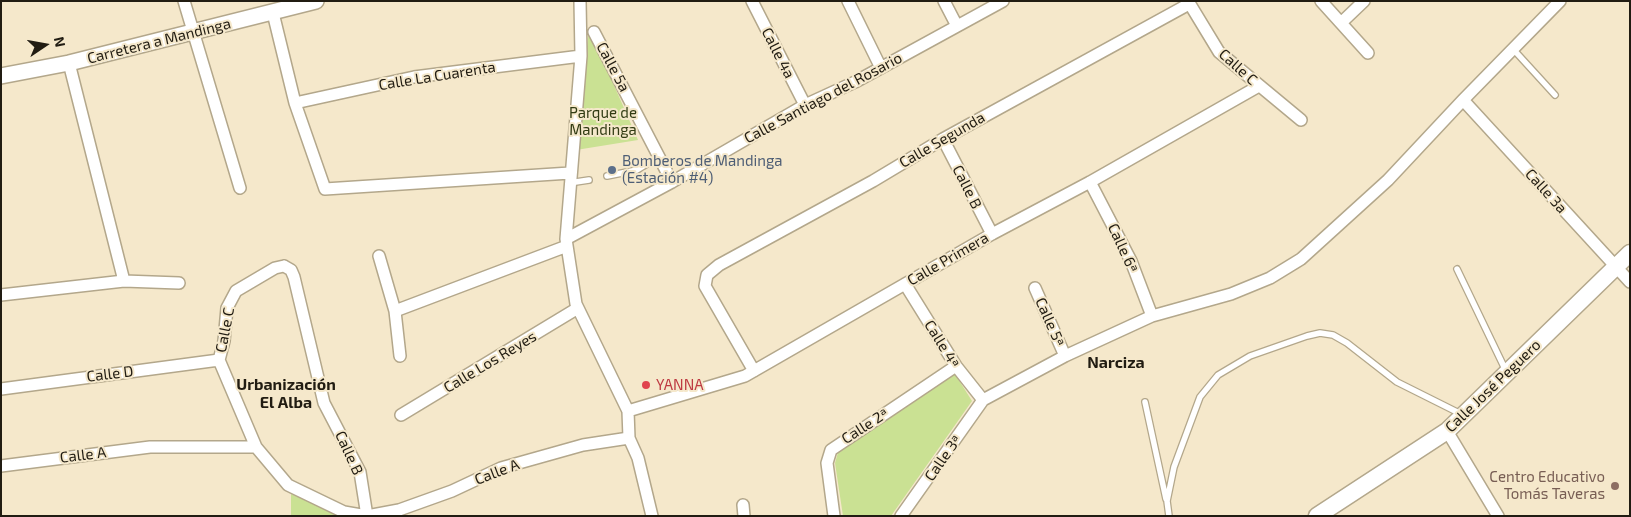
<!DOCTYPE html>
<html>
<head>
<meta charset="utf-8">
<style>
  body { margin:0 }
  #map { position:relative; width:1631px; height:517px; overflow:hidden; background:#f5e8cb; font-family:"Exo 2",sans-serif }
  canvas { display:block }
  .frame { position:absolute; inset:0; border:2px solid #211c12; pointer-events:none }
  .north { position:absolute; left:20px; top:20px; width:50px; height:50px; -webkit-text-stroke:4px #f5e8cb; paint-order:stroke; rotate:78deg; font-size:14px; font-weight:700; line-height:20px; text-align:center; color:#211c12 }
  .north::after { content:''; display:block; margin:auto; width:18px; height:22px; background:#211c12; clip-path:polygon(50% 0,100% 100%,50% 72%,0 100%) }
</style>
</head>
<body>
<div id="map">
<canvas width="1631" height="517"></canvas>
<div class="frame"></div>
<div class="north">N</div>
</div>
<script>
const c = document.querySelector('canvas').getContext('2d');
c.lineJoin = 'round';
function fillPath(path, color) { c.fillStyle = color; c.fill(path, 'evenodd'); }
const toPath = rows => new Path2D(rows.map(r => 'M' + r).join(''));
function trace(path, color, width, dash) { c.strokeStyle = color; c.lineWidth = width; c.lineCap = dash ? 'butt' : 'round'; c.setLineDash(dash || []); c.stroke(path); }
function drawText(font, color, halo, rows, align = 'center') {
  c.font = font + ' "Exo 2",sans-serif'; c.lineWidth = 4; c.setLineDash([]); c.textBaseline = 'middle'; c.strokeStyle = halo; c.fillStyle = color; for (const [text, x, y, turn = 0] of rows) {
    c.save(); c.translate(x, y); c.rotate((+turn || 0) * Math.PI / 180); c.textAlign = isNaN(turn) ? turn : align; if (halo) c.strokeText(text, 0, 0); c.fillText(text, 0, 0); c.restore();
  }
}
fillPath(toPath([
  [589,28,638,140,576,150],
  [955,374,972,401,891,516,843,516,835,463,839,449],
  [291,494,343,516,291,516]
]), '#cae193');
const service = toPath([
  [1513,49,1555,95],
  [607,176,637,170,660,156],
  [569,183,589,180],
  [1457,269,1506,371],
  [1145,402,1166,499],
  [1169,516,1167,501,1174,467,1200,397,1218,375,1250,356,1307,336,1320,333,1333,335,1347,343,1397,382,1461,414]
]);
const minor = toPath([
  [184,1,240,188],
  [580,1,581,56,566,239,576,304,628,411,629,438,638,458,652,516],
  [752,1,805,105],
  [848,1,881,68],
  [944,1,957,26],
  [1188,1,1219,52,1301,120],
  [1321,1,1368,53],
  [273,13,295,103,325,189,570,173],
  [1342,22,1364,1],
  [594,32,672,182],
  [69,63,124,281],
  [1463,100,1630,282],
  [295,103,414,77,581,56],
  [943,139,992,234],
  [1090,182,1131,261,1152,316],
  [566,239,672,182,805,105,855,82,1003,1],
  [379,256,395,311,400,356],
  [284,266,291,270,294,277,324,403,360,472,367,516,344,512,288,485,256,447,219,360,224,341,227,308,236,291,275,268,284,266],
  [905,284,956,366,983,400],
  [1035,288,1065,356],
  [1,295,124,281,179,283],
  [395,311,567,246],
  [754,371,705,286,707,275,719,265,873,181,943,139,1189,4],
  [1,389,219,360],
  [628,411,745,376,992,234,1090,182,1259,86],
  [401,415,578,308],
  [1447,431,1498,516],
  [1,466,150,447,256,447],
  [743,505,744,516],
  [367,516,399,510,452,491,501,468,583,445,629,438],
  [834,516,827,463,831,450,956,366],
  [901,516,983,400,1065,356,1152,316,1231,294,1270,278,1301,259,1388,180,1463,100,1560,1]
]);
const tertiary = toPath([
  [1,76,69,63,316,1]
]);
const secondary = toPath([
  [1317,516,1447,431,1630,253]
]);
trace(service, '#b3a78b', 8);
trace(minor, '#b3a78b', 14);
trace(tertiary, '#b3a78b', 18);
trace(secondary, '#b3a78b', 19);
trace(service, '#fff', 5.5);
trace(minor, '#fff', 11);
trace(tertiary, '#fff', 15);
trace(secondary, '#fff', 16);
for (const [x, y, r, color] of [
  [612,170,5,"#5c6f8a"],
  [646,385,5,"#e0444e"],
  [1615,486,5,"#8d6e63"]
]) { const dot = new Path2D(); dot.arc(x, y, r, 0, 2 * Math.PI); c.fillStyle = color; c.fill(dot); trace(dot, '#f5e8cb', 2); }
drawText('15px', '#211c12', '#f5e8cb', [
  ["Carretera a Mandinga",159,41,-14],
  ["Calle 4a",778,53,63],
  ["Calle 5a",613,67,62],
  ["Calle C",1238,67,42],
  ["Calle La Cuarenta",437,76,-9],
  ["Calle Santiago del Rosario",823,98,-28],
  ["Calle Segunda",942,140,-30],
  ["Calle B",967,187,63],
  ["Calle 3a",1546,191,48],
  ["Calle 6ª",1123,248,65],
  ["Calle Primera",948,259,-30],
  ["Calle 5ª",1050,322,66],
  ["Calle C",225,330,-79],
  ["Calle 4ª",942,344,58],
  ["Calle Los Reyes",490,362,-31],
  ["Calle D",110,374,-7],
  ["Calle José Peguero",1493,386,-44],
  ["Calle 2ª",865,426,-33],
  ["Calle B",349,453,65],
  ["Calle A",83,455,-7],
  ["Calle 3ª",943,458,-55],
  ["Calle A",497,472,-21]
]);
drawText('15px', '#323c14', '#f5e8cb', [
  ["Parque de",603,113],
  ["Mandinga",603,130]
]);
drawText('15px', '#4e5e75', '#f5e8cb', [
  ["Bomberos de Mandinga",622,161],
  ["(Estación #4)",622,178]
], 'left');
drawText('15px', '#be3a42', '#f5e8cb', [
  ["YANNA",656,385]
], 'left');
drawText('15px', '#785e54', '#f5e8cb', [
  ["Centro Educativo",1605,477],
  ["Tomás Taveras",1605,494]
], 'right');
drawText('bold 16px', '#211c12', '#f5e8cb', [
  ["Narciza",1116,363],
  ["Urbanización",286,385],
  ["El Alba",286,403]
]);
</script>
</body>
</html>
